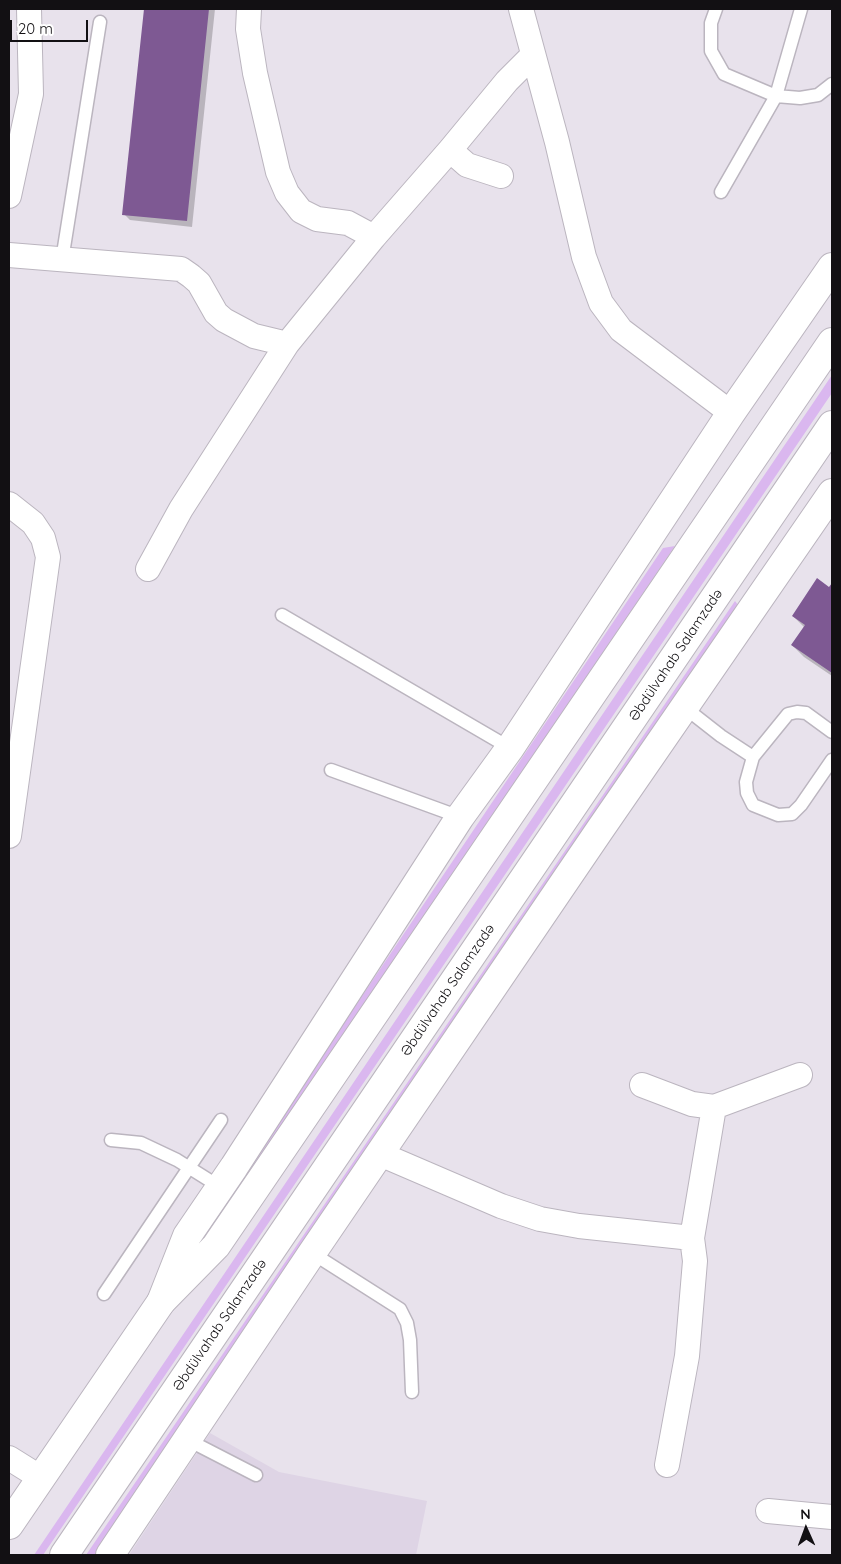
<!DOCTYPE html>
<html>
<head>
<meta charset="utf-8">
<style>
  body { margin:0 }
  #map { position:relative; width:841px; height:1564px; overflow:hidden; background:#e8e2ec; font-family:Quicksand,sans-serif }
  canvas { display:block }
  .frame { position:absolute; inset:0; border:10px solid #121013; pointer-events:none }
  .north { position:absolute; left:781px; top:1504px; width:50px; height:50px; -webkit-text-stroke:4px #fff; paint-order:stroke; rotate:358deg; font-size:14px; font-weight:700; line-height:20px; text-align:center; color:#121013 }
  .north::after { content:''; display:block; margin:auto; width:18px; height:22px; background:#121013; clip-path:polygon(50% 0,100% 100%,50% 72%,0 100%) }
  .scale { position:absolute; left:10px; top:20px; width:78px; height:22px; box-sizing:border-box; border:2px solid #121013; border-top:0; padding-left:6px; font-size:15px; line-height:18px; white-space:nowrap; color:#121013; -webkit-text-stroke:4px #fff; paint-order:stroke }
</style>
</head>
<body>
<div id="map">
<canvas width="841" height="1564"></canvas>
<div class="frame"></div>
<div class="north">N</div>
<div class="scale">20 m</div>
</div>
<script>
const c = document.querySelector('canvas').getContext('2d');
c.lineJoin = 'round';
function fillPath(path, color) { c.fillStyle = color; c.fill(path, 'evenodd'); }
const toPath = rows => new Path2D(rows.map(r => 'M' + r).join(''));
function trace(path, color, width, dash) { c.strokeStyle = color; c.lineWidth = width; c.lineCap = dash ? 'butt' : 'round'; c.setLineDash(dash || []); c.stroke(path); }
function drawText(font, color, halo, rows, align = 'center') {
  c.font = font + ' Quicksand,sans-serif'; c.lineWidth = 4; c.setLineDash([]); c.textBaseline = 'middle'; c.strokeStyle = halo; c.fillStyle = color; for (const [text, x, y, turn = 0] of rows) {
    c.save(); c.translate(x, y); c.rotate((+turn || 0) * Math.PI / 180); c.textAlign = isNaN(turn) ? turn : align; if (halo) c.strokeText(text, 0, 0); c.fillText(text, 0, 0); c.restore();
  }
}
fillPath(toPath([
  [210,1433,279,1472,427,1501,416,1555,129,1555]
]), '#ded4e5');
fillPath(toPath([
  [832,375,832,393,43,1555,34,1555],
  [675,546,207,1240,192,1249,663,548],
  [735,601,738,605,95,1555,86,1555]
]), '#dab7ef');
fillPath(toPath([
  [145,9,215,9,192,227,130,220,124,214],
  [832,585,832,676,804,657,792,645,804,627,793,616,830,589]
]), '#0003');
fillPath(toPath([
  [144,9,209,9,187,221,122,215],
  [817,578,829,587,832,583,832,673,791,645,805,625,792,616]
]), '#7e5993');
const service = toPath([
  [716,9,711,23,711,51,724,74,776,96,800,98,818,95,832,84],
  [721,192,776,96,801,9],
  [62,260,100,22],
  [282,615,510,748],
  [684,707,721,736,753,757,788,714,797,712,806,713,832,732],
  [753,757,746,782,747,793,753,805,778,815,792,814,801,805,832,760],
  [331,770,460,817],
  [111,1140,141,1143,177,1160,220,1187],
  [312,1253,400,1309,407,1323,410,1340,412,1392],
  [104,1294,221,1120],
  [188,1440,256,1475]
]);
const minor = toPath([
  [249,9,248,29,255,73,278,172,287,193,301,211,317,219,348,223,374,237],
  [521,9,557,142,584,257,601,303,621,330,731,413],
  [450,150,467,165,501,176],
  [9,196,31,94,29,9],
  [9,255,181,269,191,276,199,283,216,313,224,320,254,336,287,344],
  [9,504,33,523,43,538,48,557,9,836],
  [148,569,181,509,287,344,374,237,450,150,507,81,533,55],
  [714,1107,800,1075],
  [380,1154,501,1206,540,1219,579,1226,692,1238,714,1107,692,1104,642,1085],
  [9,1458,41,1478],
  [667,1465,687,1356,695,1261,692,1238],
  [768,1511,832,1517]
]);
const secondary = toPath([
  [161,1302,187,1236,234,1167,460,817,510,748,731,413,832,267],
  [110,1555,312,1253,599,831,832,493]
]);
const primary = toPath([
  [9,1525,161,1302,216,1246,832,342],
  [64,1555,832,425]
]);
trace(service, '#bbb5bf', 15);
trace(minor, '#bbb5bf', 26);
trace(secondary, '#bbb5bf', 30);
trace(primary, '#bbb5bf', 30);
trace(service, '#fff', 12);
trace(minor, '#fff', 24);
trace(secondary, '#fff', 28);
trace(primary, '#fff', 28);
drawText('14px', '#121013', '#fff', [
  ["Əbdülvahab Salamzadə",676,655,-56],
  ["Əbdülvahab Salamzadə",448,990,-56],
  ["Əbdülvahab Salamzadə",220,1325,-56]
]);
</script>
</body>
</html>
